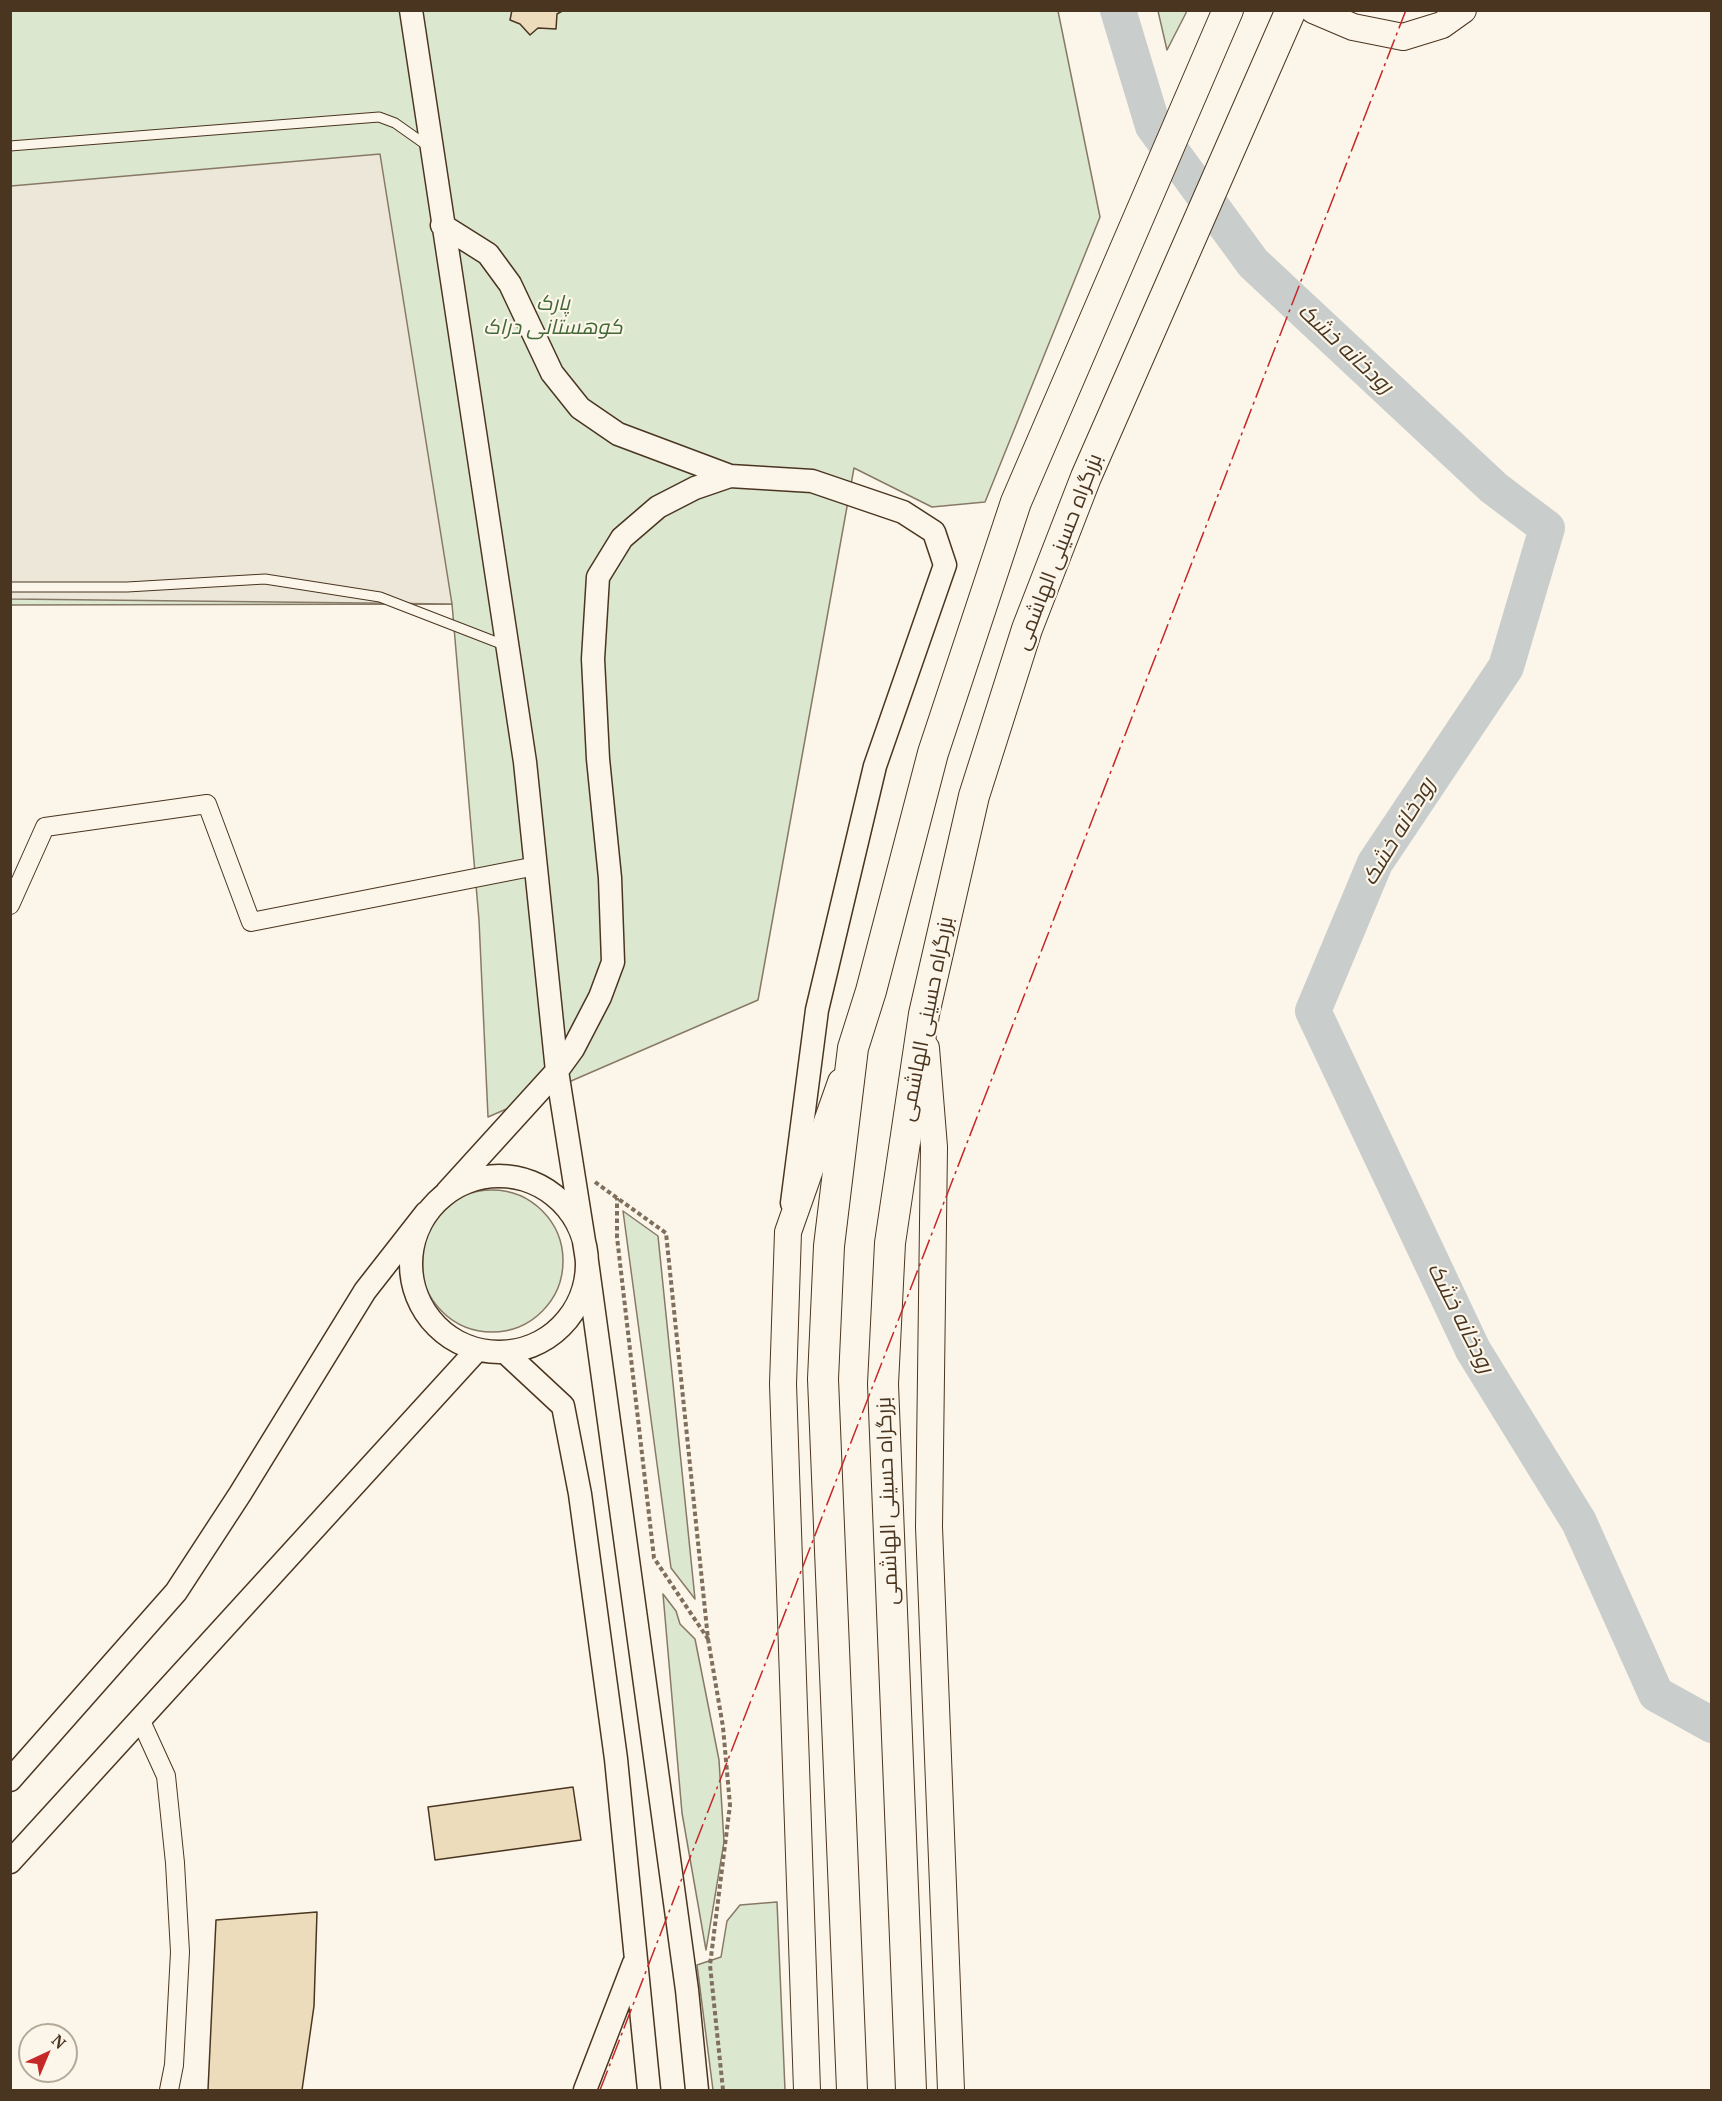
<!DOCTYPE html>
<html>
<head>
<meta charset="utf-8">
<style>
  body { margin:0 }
  #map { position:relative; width:1722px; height:2101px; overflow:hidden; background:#fbf6e9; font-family:"PT Serif",serif }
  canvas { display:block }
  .frame { position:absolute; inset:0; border:12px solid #4a3520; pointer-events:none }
  .north { position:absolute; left:18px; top:2023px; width:60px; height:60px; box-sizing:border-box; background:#fbf6e9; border:2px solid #b4a999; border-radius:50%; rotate:44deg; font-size:16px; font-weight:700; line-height:24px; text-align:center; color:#4a3520 }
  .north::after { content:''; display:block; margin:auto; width:21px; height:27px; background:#c62828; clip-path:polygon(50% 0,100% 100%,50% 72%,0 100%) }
</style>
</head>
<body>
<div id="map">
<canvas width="1722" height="2101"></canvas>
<div class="frame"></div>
<div class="north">N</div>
</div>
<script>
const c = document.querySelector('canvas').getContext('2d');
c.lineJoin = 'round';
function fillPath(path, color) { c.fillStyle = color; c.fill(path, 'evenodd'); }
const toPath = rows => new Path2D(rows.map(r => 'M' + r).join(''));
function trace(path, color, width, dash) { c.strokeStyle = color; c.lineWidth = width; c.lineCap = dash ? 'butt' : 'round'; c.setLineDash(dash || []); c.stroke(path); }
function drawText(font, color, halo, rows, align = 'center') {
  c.font = font + ' "PT Serif",Cairo,serif'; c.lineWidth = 4.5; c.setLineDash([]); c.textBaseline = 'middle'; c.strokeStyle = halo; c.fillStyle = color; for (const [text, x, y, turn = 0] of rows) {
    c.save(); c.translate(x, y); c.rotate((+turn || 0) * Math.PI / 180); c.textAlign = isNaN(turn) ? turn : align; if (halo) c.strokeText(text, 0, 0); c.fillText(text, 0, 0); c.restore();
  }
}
const green = toPath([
  [10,11,1058,11,1100,217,985,502,932,507,854,468,758,1000,488,1117,479,920,452,604,11,605,10,11],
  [1158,11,1187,11,1167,50,1158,11],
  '421 1261a71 71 0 1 1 142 0a71 71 0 1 1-142 0Z',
  [623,1211,658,1236,695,1599,671,1568,623,1211],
  [663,1594,676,1611,680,1624,695,1639,719,1760,724,1842,706,1950,682,1813,663,1594],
  [777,1902,785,2090,713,2090,697,1965,721,1957,727,1921,740,1905,777,1902]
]);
fillPath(green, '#dce7d0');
trace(green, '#887966', 1.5);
const parking = toPath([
  [380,154,452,604,11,599,11,186,380,154]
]);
fillPath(parking, '#ede7d9');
trace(parking, '#887966', 1.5);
trace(toPath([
  [1118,10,1153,126,1253,263,1494,488,1547,528,1506,667,1375,863,1313,1011,1473,1350,1579,1522,1656,1694,1712,1725]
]), '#c9cecd', 36);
const building = toPath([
  [512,10,564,10,557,14,556,29,538,28,530,35,520,24,510,20,512,10],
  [573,1787,581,1840,435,1860,428,1807,573,1787],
  [317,1912,314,2006,302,2090,208,2090,216,1920,317,1912]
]);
fillPath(building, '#ecdcbc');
trace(building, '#4a3520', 1.5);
const service = toPath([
  [10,146,379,117,395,123,429,147],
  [10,587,127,587,265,579,380,597,504,645]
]);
const minor = toPath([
  [10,905,45,827,207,804,251,922,536,866],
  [140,1719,166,1776,175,1863,180,1952,174,2065,169,2090]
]);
const tertiary = toPath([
  [411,10,525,762,557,1071,586,1254,687,1990,697,2090],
  [442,225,488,254,510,284,552,373,580,408,618,434,730,476],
  '411 1264a88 88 0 1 1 176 0a88 88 0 1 1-176 0Z',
  [447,1192,557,1071,573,1049,600,997,613,962,610,878,598,759,593,659,598,577,622,538,658,507,695,488,730,476,812,481,903,512,934,532,945,565,875,766,817,1010,792,1203],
  [505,1352,563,1406,580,1494,616,1759,649,2090],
  [10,1780,176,1592,240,1494,365,1291,426,1213],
  [10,1862,477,1350],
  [585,2090,634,1963]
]);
const secondary = toPath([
  [1313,10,1353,27,1403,37,1442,25,1463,10],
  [926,1048,934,1147,929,1527,951,2090],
  [807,2090,783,1384,788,1232,841,1082]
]);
const trunk = toPath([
  [852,2090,823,1379,829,1246,853,1048,871,991,933,753,1016,502,1228,10],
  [911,2090,883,1384,890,1243,924,1014,974,796,1027,629,1086,477,1291,10]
]);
trace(service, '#4a3520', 11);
trace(minor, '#4a3520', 20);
trace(tertiary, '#4a3520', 25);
trace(secondary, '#4a3520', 28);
trace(trunk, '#4a3520', 32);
trace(toPath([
  [595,1182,617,1198,666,1233,708,1639,654,1558,617,1237,617,1198],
  [708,1639,723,1727,730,1805,710,1965,723,2090]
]), '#7f6f5c', 4, [4.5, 3]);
trace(service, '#fbf6e9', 9);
trace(minor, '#fbf6e9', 18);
trace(tertiary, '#fbf6e9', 22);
trace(secondary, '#fbf6e9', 26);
trace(trunk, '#fbf6e9', 30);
trace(toPath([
  [600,2090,1406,10]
]), '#c62828', 1.5, [21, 4.5, 3, 4.5]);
drawText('italic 21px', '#436837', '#fbf6e9', [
  ["پارک",553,304],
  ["کوهستانی دراک",553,328]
]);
drawText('21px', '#4a3520', '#fbf6e9', [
  ["بزرگراه حسینی الهاشمی",1059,552,-69],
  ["بزرگراه حسینی الهاشمی",927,1019,-79],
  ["بزرگراه حسینی الهاشمی",888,1501,-92]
]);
drawText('italic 22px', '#4a3520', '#fbf6e9', [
  ["رودخانه خشک",1345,349,43],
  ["رودخانه خشک",1399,832,-59],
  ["رودخانه خشک",1460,1318,63]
]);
</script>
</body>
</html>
